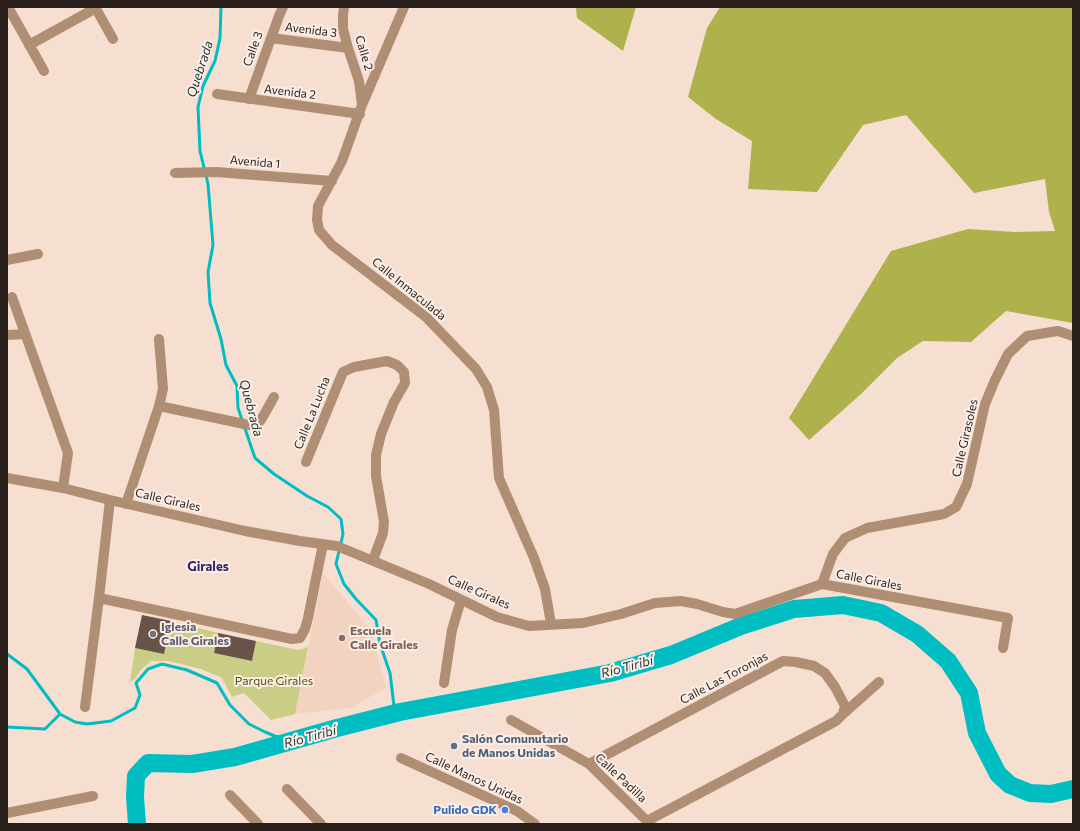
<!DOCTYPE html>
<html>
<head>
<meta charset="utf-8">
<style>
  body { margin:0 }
  #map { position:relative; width:1080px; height:831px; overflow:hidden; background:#f6dfd1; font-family:Commissioner,sans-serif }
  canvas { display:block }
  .frame { position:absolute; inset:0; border:8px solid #281f1a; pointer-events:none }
</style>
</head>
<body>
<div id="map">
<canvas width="1080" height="831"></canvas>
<div class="frame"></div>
</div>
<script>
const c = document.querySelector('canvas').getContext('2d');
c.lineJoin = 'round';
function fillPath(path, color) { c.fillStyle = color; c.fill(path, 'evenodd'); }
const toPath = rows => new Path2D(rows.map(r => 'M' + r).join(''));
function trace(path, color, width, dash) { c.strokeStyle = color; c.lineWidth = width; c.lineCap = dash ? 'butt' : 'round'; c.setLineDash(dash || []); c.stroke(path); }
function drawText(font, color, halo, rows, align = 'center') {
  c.font = font + ' Commissioner,sans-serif'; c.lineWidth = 4; c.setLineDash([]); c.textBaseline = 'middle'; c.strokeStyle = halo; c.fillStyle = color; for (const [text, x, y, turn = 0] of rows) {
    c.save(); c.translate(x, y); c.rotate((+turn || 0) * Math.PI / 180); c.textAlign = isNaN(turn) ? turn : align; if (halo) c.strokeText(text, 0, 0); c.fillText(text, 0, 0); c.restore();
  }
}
fillPath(toPath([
  [323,573,371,630,386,688,350,708,295,714]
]), '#f1d3c0');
fillPath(toPath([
  [171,621,218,633,214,653,252,661,256,641,298,650,308,647,295,714,271,720,244,693,232,697,222,678,201,669,169,661,151,661,141,670,135,679,130,682,135,648,164,654]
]), '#cacd86');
fillPath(toPath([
  [576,7,636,7,623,51,577,18],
  [720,7,1073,7,1073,323,1006,311,971,342,923,341,897,358,860,395,809,440,789,418,891,251,968,229,1015,232,1055,231,1049,212,1045,179,974,193,906,115,863,125,817,192,748,189,752,141,716,119,688,97,707,28]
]), '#aeb14c');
trace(toPath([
  [221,7,220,38,215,61,203,86,198,107,200,151,208,184,213,245,208,272,210,303,221,339,226,365,237,386,238,408,255,458,274,474,307,496,328,507,341,519,343,534,336,564,344,584,356,599,376,620,380,644,390,673,395,714],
  [7,654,27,669,60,714,75,722,87,724,111,721,135,708,140,695,136,683,148,669,162,664,187,670,217,683,230,705,249,724,265,732,290,742],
  [7,727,45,729,60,714]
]), '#00bdc2', 3);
trace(toPath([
  [137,824,135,797,136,776,148,763,192,764,235,757,337,728,400,712,610,673,671,655,741,626,794,609,843,605,881,613,917,634,948,661,969,693,977,733,998,774,1010,785,1030,793,1051,794,1073,789]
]), '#00bdc2', 18);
fillPath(toPath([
  [142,615,171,621,164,654,135,648],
  [218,633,256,641,252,661,214,653]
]), '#675347');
trace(toPath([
  [8,7,44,71],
  [95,7,113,39],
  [344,7,343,15,343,29,348,48,359,81,362,105],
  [404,7,362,105,342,161,318,206,317,220,319,230,332,245,426,317,476,369,487,387,494,410,499,478,534,558,545,589,551,624],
  [271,38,348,48],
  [29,45,96,8],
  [217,94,360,114],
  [249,99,279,16,283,7],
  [175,173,216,172,332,181],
  [7,260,38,254],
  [12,297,68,453,63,488],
  [7,335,25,334],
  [159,406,249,425,257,424,261,420,274,397],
  [306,462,343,372,354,367,387,361,397,365,404,372,405,383,394,402,381,434,376,455,376,476,384,522,383,533,373,560],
  [7,478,63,488,110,500,245,531,300,541,337,546,429,584,497,617,529,626,583,623,621,614,655,603,681,601,697,604,723,612,735,614,822,584,1008,618,1003,648],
  [126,504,159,406,163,389,159,339],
  [822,584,833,554,845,538,867,528,944,514,956,507,967,484,985,404,995,380,1008,354,1027,336,1058,331,1073,336],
  [99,598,292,639,300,638,305,629,308,618,323,544],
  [444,683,452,630,461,600],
  [85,707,99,598,110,500],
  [843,714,879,682],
  [511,720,589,764,647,821,647,824],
  [401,758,517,811,535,824],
  [589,764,783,661,796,662,814,666,825,673,835,687,845,706,843,714,836,721,647,821],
  [287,789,321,824],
  [230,795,258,824],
  [7,813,93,796]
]), '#af8e73', 10);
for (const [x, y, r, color] of [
  [153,634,4,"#6b7280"],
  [342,638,4,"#8d6e63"],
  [454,746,4,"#5c6f8a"],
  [505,810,4,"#3f7fe0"]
]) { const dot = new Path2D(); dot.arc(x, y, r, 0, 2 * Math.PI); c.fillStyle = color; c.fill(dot); trace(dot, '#fceee6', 1.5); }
drawText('12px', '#281f1a', '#fceee6', [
  ["Avenida 3",311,30,7],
  ["Calle 3",253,49,-70],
  ["Calle 2",364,53,73],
  ["Avenida 2",290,92,7],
  ["Avenida 1",255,162,5],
  ["Calle Inmaculada",409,289,39],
  ["Calle La Lucha",312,413,-68],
  ["Calle Girasoles",965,438,-77],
  ["Calle Girales",168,500,13],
  ["Calle Girales",869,580,11],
  ["Calle Girales",479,592,24],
  ["Calle Las Toronjas",724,678,-28],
  ["Calle Manos Unidas",474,778,25],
  ["Calle Padilla",621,778,43]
]);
drawText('bold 12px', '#5b616d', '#fceee6', [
  ["Iglesia",161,627],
  ["Calle Girales",161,641]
], 'left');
drawText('bold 12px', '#785e54', '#fceee6', [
  ["Escuela",350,631],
  ["Calle Girales",350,645]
], 'left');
drawText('12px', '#525304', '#fceee6', [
  ["Parque Girales",274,681]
]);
drawText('bold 12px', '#4e5e75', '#fceee6', [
  ["Salón Comunutario",462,739],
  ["de Manos Unidas",462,753]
], 'left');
drawText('bold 12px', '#366cbe', '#fceee6', [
  ["Pulido GDK",497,810]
], 'right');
drawText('italic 13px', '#1d3637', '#fceee6', [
  ["Quebrada",200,69,-72],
  ["Quebrada",251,408,75],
  ["Río Tiribí",627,667,-15],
  ["Río Tiribí",310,737,-15]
]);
drawText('bold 13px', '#312963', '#fceee6', [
  ["Girales",208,567]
]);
</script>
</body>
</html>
